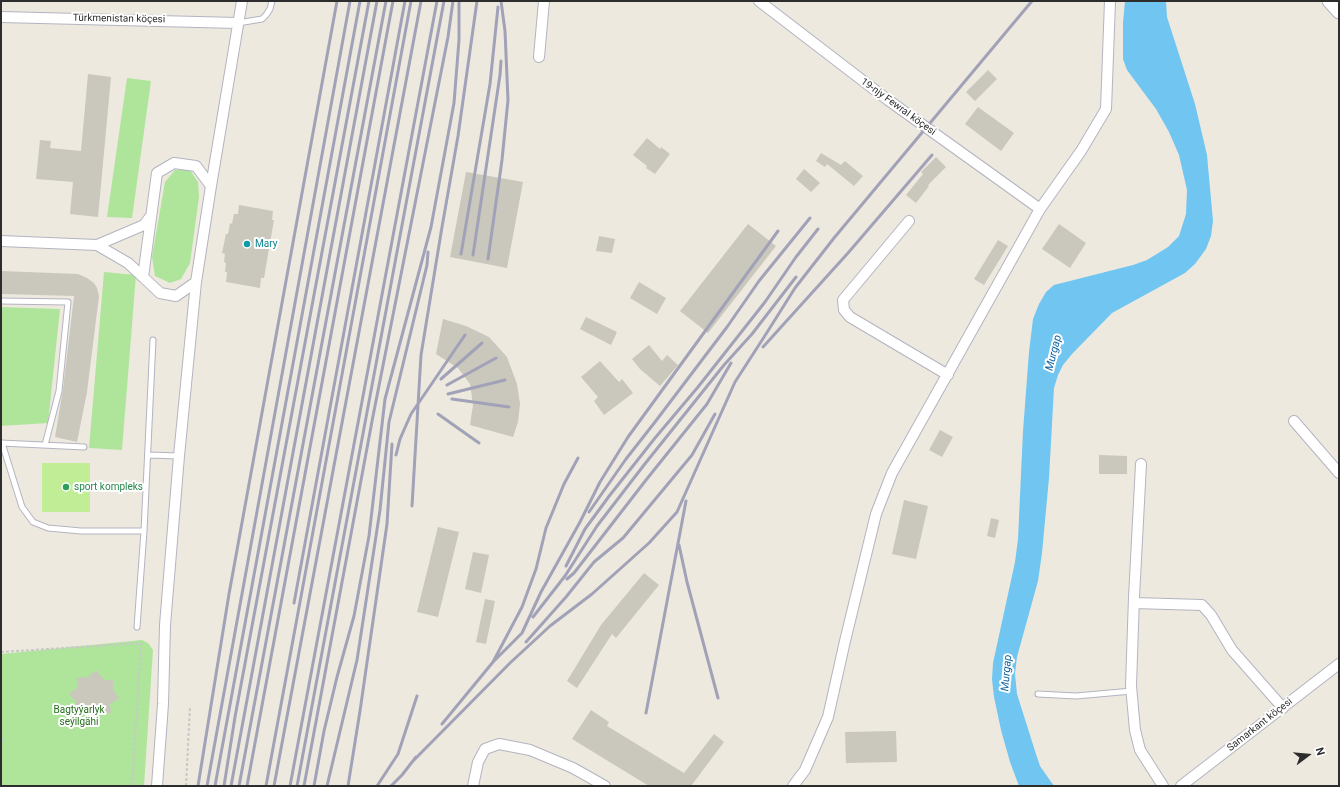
<!DOCTYPE html>
<html>
<head>
<meta charset="utf-8">
<style>
  body { margin:0 }
  #map { position:relative; width:1340px; height:787px; overflow:hidden; background:#eee9df; font-family:Roboto,sans-serif }
  canvas { display:block }
  .frame { position:absolute; inset:0; border:2px solid #2d2d2d; pointer-events:none }
  .north { position:absolute; left:1288px; top:735px; width:40px; height:40px; -webkit-text-stroke:3px #fff; paint-order:stroke; rotate:74deg; font-size:11px; font-weight:700; line-height:16px; text-align:center; color:#2d2d2d }
  .north::after { content:''; display:block; margin:auto; width:14px; height:18px; background:#2d2d2d; clip-path:polygon(50% 0,100% 100%,50% 72%,0 100%) }
</style>
</head>
<body>
<div id="map">
<canvas width="1340" height="787"></canvas>
<div class="frame"></div>
<div class="north">N</div>
</div>
<script>
const c = document.querySelector('canvas').getContext('2d');
c.lineJoin = 'round';
function fillPath(path, color) { c.fillStyle = color; c.fill(path, 'evenodd'); }
const toPath = rows => new Path2D(rows.map(r => 'M' + r).join(''));
function trace(path, color, width, dash) { c.strokeStyle = color; c.lineWidth = width; c.lineCap = dash ? 'butt' : 'round'; c.setLineDash(dash || []); c.stroke(path); }
function drawText(font, color, halo, rows, align = 'center') {
  c.font = font + ' Roboto,sans-serif'; c.lineWidth = 4; c.setLineDash([]); c.textBaseline = 'middle'; c.strokeStyle = halo; c.fillStyle = color; for (const [text, x, y, turn = 0] of rows) {
    c.save(); c.translate(x, y); c.rotate((+turn || 0) * Math.PI / 180); c.textAlign = isNaN(turn) ? turn : align; if (halo) c.strokeText(text, 0, 0); c.fillText(text, 0, 0); c.restore();
  }
}
fillPath(toPath([
  [127,78,151,81,132,218,107,217],
  [175,170,190,170,198,182,199,197,190,263,181,279,170,283,155,276,152,257,165,182],
  [104,272,136,275,122,450,89,448],
  [1,307,60,309,48,423,1,426],
  [142,640,148,643,153,650,144,786,1,786,1,654]
]), '#aee59b');
fillPath(toPath([
  [42,463,90,463,90,512,42,512]
]), '#c1ed96');
fillPath(toPath([
  [1125,1,1166,1,1167,17,1195,104,1207,155,1213,221,1211,236,1206,249,1195,264,1185,273,1112,313,1072,354,1063,365,1058,375,1054,388,1049,478,1042,553,1038,581,1017,657,1015,674,1017,694,1036,754,1040,766,1054,786,1019,786,1010,762,1001,730,994,697,992,679,993,663,1015,562,1018,539,1023,431,1029,352,1033,319,1039,304,1046,292,1054,285,1133,265,1147,260,1168,247,1179,236,1186,214,1187,190,1179,155,1169,132,1156,109,1127,70,1123,59,1123,23]
]), '#71c5f1');
fillPath(toPath([
  [988,70,997,79,975,101,966,92],
  [88,74,111,77,98,217,70,214,73,182,36,179,40,140,51,141,50,148,81,151],
  [978,107,1014,133,1001,151,965,124],
  [647,138,660,149,661,147,670,154,655,174,646,168,647,166,633,155],
  [821,153,841,165,845,161,863,176,854,186,827,164,825,167,816,161],
  [936,157,946,167,928,185,929,186,916,203,906,195,923,174,921,172],
  [804,169,820,183,811,192,796,179],
  [466,172,523,182,507,268,450,257],
  [239,205,273,211,272,220,274,220,264,278,261,278,260,288,226,282,227,272,225,272,226,263,224,262,225,254,222,253,226,234,228,234,230,223,232,224,234,214,238,214],
  [748,224,776,246,708,333,680,311],
  [1059,224,1086,243,1070,268,1042,249],
  [599,236,615,239,612,253,596,251],
  [998,240,1008,246,984,285,974,279],
  [1,271,78,274,87,278,94,283,97,288,99,296,87,392,77,442,55,437,63,389,74,296,1,294],
  [639,282,666,298,657,314,630,298],
  [586,317,617,332,611,345,580,329],
  [443,319,466,326,489,337,507,357,517,384,520,404,518,422,513,437,470,425,473,405,470,384,458,368,436,354],
  [649,345,662,361,667,355,678,365,660,386,640,369,632,359],
  [600,361,619,382,622,379,633,393,604,415,594,401,598,397,581,377],
  [940,430,953,437,942,457,929,450],
  [1099,455,1127,456,1127,474,1099,474],
  [904,500,928,506,916,559,892,554],
  [991,518,999,520,995,538,987,536],
  [438,527,459,532,438,617,417,612],
  [473,552,489,555,481,593,465,589],
  [644,573,659,585,616,638,612,634,577,688,567,681,601,625],
  [485,599,495,601,486,644,476,642],
  [96,670,104,680,113,680,113,690,119,698,110,704,111,713,101,713,93,720,86,713,76,712,76,702,69,693,77,688,77,678,88,677],
  [591,710,609,722,607,726,684,773,714,734,724,742,691,786,649,786,572,739],
  [896,731,897,762,846,763,845,732]
]), '#cac7bd');
const lane = toPath([
  [238,23,262,19,266,15,270,9,272,1],
  [1,301,68,302,59,391,45,445],
  [1,443,84,447],
  [2,443,22,507,33,522,48,528,81,531,144,531,153,340],
  [148,455,179,456],
  [137,627,144,531],
  [1038,694,1076,696,1132,691]
]);
const street = toPath([
  [759,1,888,100,1040,209],
  [1,17,237,23],
  [539,57,544,1],
  [174,163,196,166,211,186,196,282,176,296,160,293,143,277,157,173,174,163],
  [211,186,242,1],
  [909,221,843,300,844,310,850,317,948,375],
  [1,241,97,245],
  [143,277,128,263,97,245,144,225,150,217],
  [1294,421,1339,473],
  [1141,464,1134,597,1131,686,1135,730,1140,750,1163,786],
  [1134,603,1202,605,1211,615,1232,650,1283,708],
  [157,786,163,704,165,625,179,456,196,282],
  [473,786,478,762,485,749,499,744,530,750,573,768,605,786],
  [793,786,805,770,828,717,845,641,876,514,892,473,1040,209,1081,151,1106,109,1110,1],
  [1181,786,1339,664]
]);
const secondary = toPath([
  [1329,1,1339,12]
]);
trace(lane, '#b3b4c0', 7);
trace(street, '#b3b4c0', 12);
trace(secondary, '#b3b4c0', 15);
trace(toPath([
  [1,652,141,643,132,786],
  [1,739,5,739],
  [186,786,190,706]
]), '#c8c8c8', 2, [3, 2]);
trace(lane, '#fff', 5);
trace(street, '#fff', 10);
trace(secondary, '#fff', 13);
trace(toPath([
  [461,254,490,84,498,7],
  [473,255,500,75,501,61],
  [488,259,502,160,508,100,505,31,501,1],
  [763,347,848,253,932,155],
  [441,379,482,343],
  [447,385,496,358],
  [448,394,505,380],
  [452,399,509,407],
  [438,414,479,443],
  [396,455,400,439,411,414,465,335],
  [412,506,421,355,442,227,458,136,477,1],
  [589,512,626,459,655,422,727,327,759,281,810,218],
  [679,545,687,582,718,698],
  [566,566,585,529,610,495,655,438,698,387,765,302,796,257,818,229],
  [567,579,574,573,646,480,707,404,731,363],
  [294,603,405,1],
  [533,617,565,576,597,526,644,465,724,365,752,334,796,277],
  [526,642,566,597,594,562,623,538,692,455,715,414],
  [493,662,522,633,541,592,580,522,600,482,628,437,778,231],
  [646,713,686,501],
  [442,724,493,662,522,607,536,569,546,528,564,484,578,458],
  [412,762,510,663,550,626,592,594,649,543,677,512,735,382,766,334,795,288,834,238,1032,1],
  [198,786,229,594,337,1],
  [207,786,350,1],
  [215,786,360,1],
  [224,786,235,717,369,1],
  [231,786,377,1],
  [239,786,386,1],
  [247,786,393,1],
  [266,786,411,1],
  [274,786,421,1],
  [290,786,437,1],
  [297,786,444,1],
  [304,786,373,416,448,37,453,1],
  [314,786,324,731,337,677,354,616,369,536,385,399,431,227,454,103,459,40,459,1],
  [327,786,357,660,380,510,389,422,427,265,428,252],
  [348,786,360,711,387,524,392,444],
  [377,786,398,754,417,696],
  [391,786,402,775,416,757]
]), '#a1a2b7', 3);
for (const [x, y, r, color] of [
  [247,244,4,"#0f9aa8"],
  [66,487,4,"#2e9e5b"]
]) { const dot = new Path2D(); dot.arc(x, y, r, 0, 2 * Math.PI); c.fillStyle = color; c.fill(dot); trace(dot, '#fff', 1.5); }
drawText('10px', '#2d2d2d', '#fff', [
  ["Türkmenistan köçesi",119,19,1],
  ["19-njy Fewral köçesi",898,107,36],
  ["Samarkant köçesi",1260,725,-38]
]);
drawText('10px', '#0d838f', '#fff', [
  ["Mary",255,244]
], 'left');
drawText('10px', '#27864d', '#fff', [
  ["sport kompleks",74,487]
], 'left');
drawText('10px', '#246d19', '#fff', [
  ["Bagtyýarlyk",79,710],
  ["seýilgähi",79,722]
]);
drawText('italic 11px', '#0b62a2', '#fff', [
  ["Murgap",1054,353,-76],
  ["Murgap",1007,673,-85]
]);
</script>
</body>
</html>
